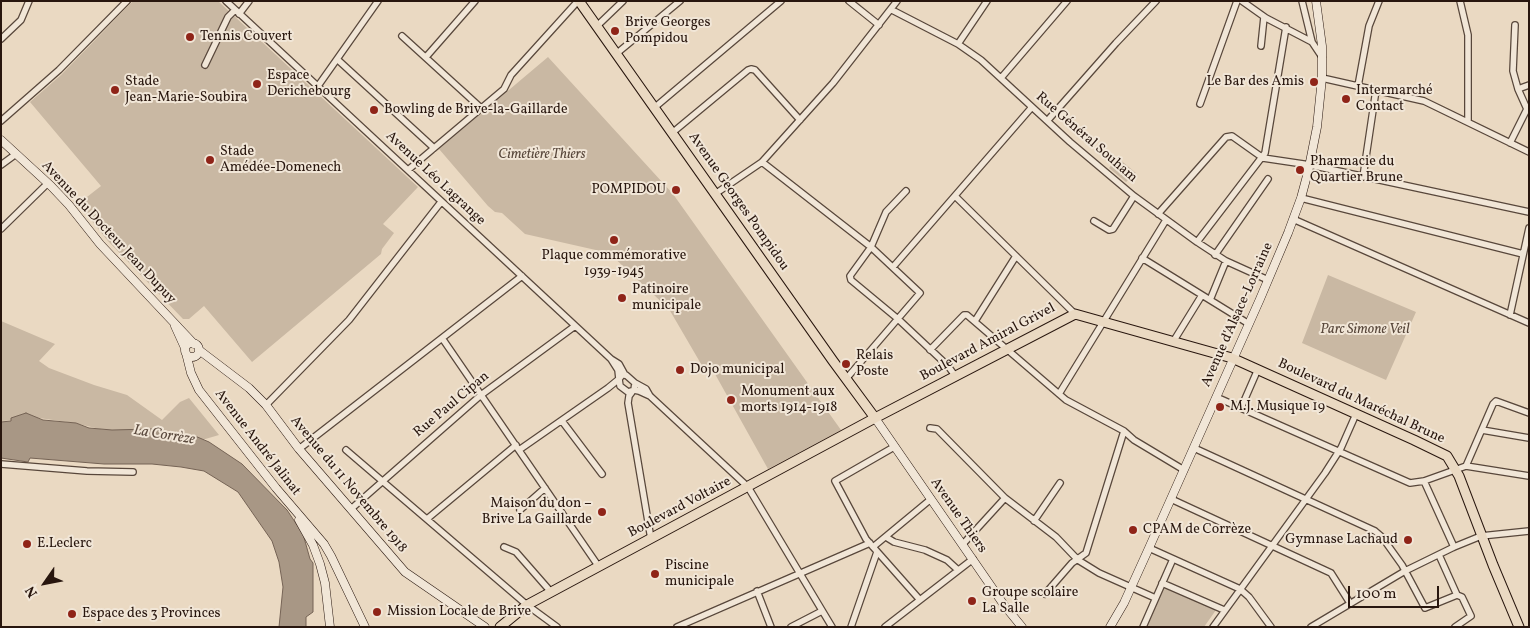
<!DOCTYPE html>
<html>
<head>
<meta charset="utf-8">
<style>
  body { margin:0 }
  #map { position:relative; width:1530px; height:628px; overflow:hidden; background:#ead9c2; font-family:Vollkorn,serif }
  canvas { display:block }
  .frame { position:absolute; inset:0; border:2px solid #28160e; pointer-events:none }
  .north { position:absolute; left:20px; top:558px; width:50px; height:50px; -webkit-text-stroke:4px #f1e6d7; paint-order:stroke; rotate:237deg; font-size:14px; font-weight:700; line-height:20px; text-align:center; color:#28160e }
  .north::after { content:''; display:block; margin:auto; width:18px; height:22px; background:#28160e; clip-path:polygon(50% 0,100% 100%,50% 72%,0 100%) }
  .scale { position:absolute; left:1348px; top:586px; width:91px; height:22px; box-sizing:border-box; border:2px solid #28160e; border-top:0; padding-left:6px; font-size:15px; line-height:18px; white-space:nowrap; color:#28160e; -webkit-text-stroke:4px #f1e6d7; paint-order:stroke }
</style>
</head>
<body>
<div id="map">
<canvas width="1530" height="628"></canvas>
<div class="frame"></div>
<div class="north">N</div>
<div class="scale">100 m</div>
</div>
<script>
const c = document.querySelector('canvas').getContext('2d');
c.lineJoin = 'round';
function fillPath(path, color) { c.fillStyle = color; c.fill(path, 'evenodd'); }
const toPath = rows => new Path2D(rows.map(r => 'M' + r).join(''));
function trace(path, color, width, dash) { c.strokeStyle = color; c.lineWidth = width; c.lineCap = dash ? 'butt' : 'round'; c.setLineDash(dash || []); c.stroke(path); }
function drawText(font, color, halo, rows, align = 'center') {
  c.font = font + ' Vollkorn,serif'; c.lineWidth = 4; c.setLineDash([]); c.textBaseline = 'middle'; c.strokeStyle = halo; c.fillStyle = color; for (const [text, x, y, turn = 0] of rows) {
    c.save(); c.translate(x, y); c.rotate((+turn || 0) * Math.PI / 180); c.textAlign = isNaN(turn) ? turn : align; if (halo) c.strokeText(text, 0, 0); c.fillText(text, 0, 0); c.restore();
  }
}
fillPath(toPath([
  [133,1,218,1,418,187,383,224,394,233,382,249,381,254,252,362,204,306,189,319,183,319,108,241,78,204,101,186,30,102,61,75],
  [548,57,673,194,841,430,768,469,710,365,704,369,669,309,609,253,525,234,502,213,495,212,488,206,439,149],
  [1118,158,1136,173,1126,182,1109,168],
  [1328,275,1416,312,1386,380,1302,343],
  [1,321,55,344,39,361,49,368,94,385,127,395,162,420,180,402,189,398,219,435,178,447,74,423,39,418,1,421],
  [1164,587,1216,610,1204,627,1147,627]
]), '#c9b8a3');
const water = toPath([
  [26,413,43,420,76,423,89,428,112,430,151,429,195,436,209,442,242,464,287,510,303,534,310,559,313,563,313,612,306,617,306,627,279,627,283,587,279,562,272,541,238,492,204,471,181,467,152,464,104,464,30,458,28,462,1,458,1,422,11,421,11,418,26,413]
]);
fillPath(water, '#a89785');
trace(water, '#756355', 1);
const street = toPath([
  [226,1,611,359,618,370,619,379,608,388,519,450],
  [849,1,879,25],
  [1242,1,1266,18,1312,42],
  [1302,1,1312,42,1322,57],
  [1460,1,1468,35,1468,121],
  [892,10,958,44,981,60,1070,142,1134,196,1197,242,1226,261,1268,280],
  [239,14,249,1],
  [1515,25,1513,71,1518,89],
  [597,26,623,1],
  [402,36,481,108],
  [1,39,21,20,29,1],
  [958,44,987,1],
  [1261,46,1264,17],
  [616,54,680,1],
  [426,57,475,1],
  [338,60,434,148],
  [205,65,228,17,235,10],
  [1001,78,1067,1],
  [1322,78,1424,101,1529,152],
  [318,86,378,1],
  [1358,86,1369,26,1379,1],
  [1200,104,1237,1],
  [654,108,781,1],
  [1048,120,1116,43,1156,1],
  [1,121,59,70,127,1],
  [672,133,748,70,751,69,755,70,800,120],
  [1510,143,1527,109,1518,89,1529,85],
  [762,162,871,247,920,293,846,379],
  [1,165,16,154],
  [408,170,504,89,511,75,578,1],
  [1363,177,1376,90],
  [906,191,886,212,871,247,850,276,851,280,898,319,948,366,956,377],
  [715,194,762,162,833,83,897,1],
  [955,196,1075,314],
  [1301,198,1523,254],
  [1158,214,1226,137,1232,136,1263,158,1310,165,1529,212],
  [1293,219,1529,323],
  [1094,221,1109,230,1113,229,1134,196],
  [1,229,48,183],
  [1197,242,1265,153,1286,27],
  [1215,255,1268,179],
  [1142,258,1249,324],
  [893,267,1032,107],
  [1210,300,1226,261],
  [1510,315,1529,228],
  [975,321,1016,256],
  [442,338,599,567],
  [1173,342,1202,295],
  [930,350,964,315,967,315,1066,400,1124,431,1134,440,1184,470],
  [611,359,619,364,625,375],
  [622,375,626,375,635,383,634,390,628,392,620,386,619,379,622,375],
  [635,383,646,389,650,396,748,487,832,627],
  [634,390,639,391,650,396],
  [632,392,629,396,628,403,651,539],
  [1059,394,1166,220],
  [1216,397,1410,483,1424,481,1466,466,1529,476],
  [266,405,349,320,441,202],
  [1241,408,1258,369],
  [562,421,602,474],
  [930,428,937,429,1005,498,1056,537,1078,560,1099,573,1153,597],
  [1482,430,1529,438],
  [894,447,835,481,866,539,920,600],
  [1194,448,1375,531,1382,537,1402,565,1425,608,1457,595],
  [299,449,522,276],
  [346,450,527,605,557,627],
  [1,464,87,471,133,472],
  [1466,466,1493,404,1496,401,1529,413],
  [1424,481,1454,547],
  [1171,499,1331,573,1350,603],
  [351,509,481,395,575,326],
  [520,510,545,488],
  [427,519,516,445],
  [1034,521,1060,483],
  [886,537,894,542,925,550,947,560,958,570],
  [963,544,1005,498],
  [504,547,516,552,551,592],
  [873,547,931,499],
  [1149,548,1240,589,1249,597,1271,627],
  [1439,555,1457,595,1462,597,1471,616,1455,627],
  [1162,583,1224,610],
  [757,591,771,627],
  [1045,594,1072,563,1086,553,1124,431],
  [677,627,870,543],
  [791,627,822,611],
  [851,627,877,552],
  [885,627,973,559],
  [1143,627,1173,559],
  [1213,627,1325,473,1341,448,1356,414],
  [1311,627,1405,571,1454,547,1481,536,1529,531]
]);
const secondary = toPath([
  [1,140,51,186,69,205,100,244,194,344],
  [175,326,185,348],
  '185 350a7 7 0 1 1 14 0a7 7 0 1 1-14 0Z',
  [199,350,249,388,266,405,299,449,405,572,485,627],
  [186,353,191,373,199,390,276,488,324,544,331,556,365,627],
  [875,418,1004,605,1022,627],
  [299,520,313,545,320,564,325,583,330,627],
  [1110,627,1124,603,1149,548,1260,299,1288,233,1301,198,1308,172,1317,127,1322,78,1322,46,1316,1]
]);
const primary = toPath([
  [579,1,833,361,875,418],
  [500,627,527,605,875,418,1075,314,1232,358,1414,440,1447,456,1459,476,1493,565,1519,627]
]);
trace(street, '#58473b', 8);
trace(secondary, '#28160e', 9);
trace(primary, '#28160e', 11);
trace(street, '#f1e6d7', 5.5);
trace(secondary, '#f1e6d7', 8);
trace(primary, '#ead9c2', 9);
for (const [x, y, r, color] of [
  [615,31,5,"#8f2418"],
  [190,37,5,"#8f2418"],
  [1314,82,5,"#8f2418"],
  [257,84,5,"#8f2418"],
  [115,90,5,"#8f2418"],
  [1346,99,5,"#8f2418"],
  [374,110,5,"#8f2418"],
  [210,160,5,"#8f2418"],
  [1300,170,5,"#8f2418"],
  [676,190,5,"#8f2418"],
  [614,240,5,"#8f2418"],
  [622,298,5,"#8f2418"],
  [846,364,5,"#8f2418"],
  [680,370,5,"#8f2418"],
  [731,400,5,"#8f2418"],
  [1220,407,5,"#8f2418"],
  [602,512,5,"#8f2418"],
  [1133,530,5,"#8f2418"],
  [1408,540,5,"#8f2418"],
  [27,544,5,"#8f2418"],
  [655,574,5,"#8f2418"],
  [972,601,5,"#8f2418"],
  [377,612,5,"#8f2418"],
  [72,614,5,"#8f2418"]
]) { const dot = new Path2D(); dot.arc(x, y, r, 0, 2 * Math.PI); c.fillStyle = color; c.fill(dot); trace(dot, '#f1e6d7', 2); }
drawText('14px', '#28160e', '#f1e6d7', [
  ["Brive Georges",625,23],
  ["Pompidou",625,39],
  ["Tennis Couvert",200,37],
  ["Espace",267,76],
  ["Derichebourg",267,92],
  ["Stade",125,82],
  ["Jean-Marie-Soubira",125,98],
  ["Le Bar des Amis",1304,82,"right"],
  ["Intermarché",1356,91],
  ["Contact",1356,107],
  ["Bowling de Brive-la-Gaillarde",384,110],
  ["Stade",220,152],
  ["Amédée-Domenech",220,168],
  ["Pharmacie du",1310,162],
  ["Quartier Brune",1310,178],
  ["POMPIDOU",666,190,"right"],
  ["Plaque commémorative",614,256,"center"],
  ["1939-1945",614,272,"center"],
  ["Patinoire",632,290],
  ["municipale",632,306],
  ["Relais",856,356],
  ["Poste",856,372],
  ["Dojo municipal",690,370],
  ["Monument aux",741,392],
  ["morts 1914-1918",741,408],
  ["M.J. Musique 19",1230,407],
  ["Maison du don –",592,504,"right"],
  ["Brive La Gaillarde",592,520,"right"],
  ["CPAM de Corrèze",1143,530],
  ["Gymnase Lachaud",1398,540,"right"],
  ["E.Leclerc",37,544],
  ["Piscine",665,566],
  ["municipale",665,582],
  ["Groupe scolaire",982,593],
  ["La Salle",982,609],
  ["Mission Locale de Brive",387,612],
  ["Espace des 3 Provinces",82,614]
], 'left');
drawText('14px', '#28160e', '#f1e6d7', [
  ["Rue Général Souham",1086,138,41],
  ["Avenue Léo Lagrange",435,179,43],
  ["Avenue Georges Pompidou",738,202,55],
  ["Avenue du Docteur Jean Dupuy",108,233,47],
  ["Avenue d'Alsace-Lorraine",1238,315,-66],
  ["Boulevard Amiral Grivel",988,343,-28],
  ["Boulevard du Maréchal Brune",1361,402,25],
  ["Rue Paul Cipan",452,405,-40],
  ["Avenue André Jalinat",257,443,52],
  ["Avenue du 11 Novembre 1918",348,485,50],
  ["Boulevard Voltaire",680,508,-28],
  ["Avenue Thiers",958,516,55]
]);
drawText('italic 14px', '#58473b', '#f1e6d7', [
  ["Cimetière Thiers",542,155],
  ["Parc Simone Veil",1365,330]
]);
drawText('italic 15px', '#5b4a3e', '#f1e6d7', [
  ["La Corrèze",164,436,9]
]);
</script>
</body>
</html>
